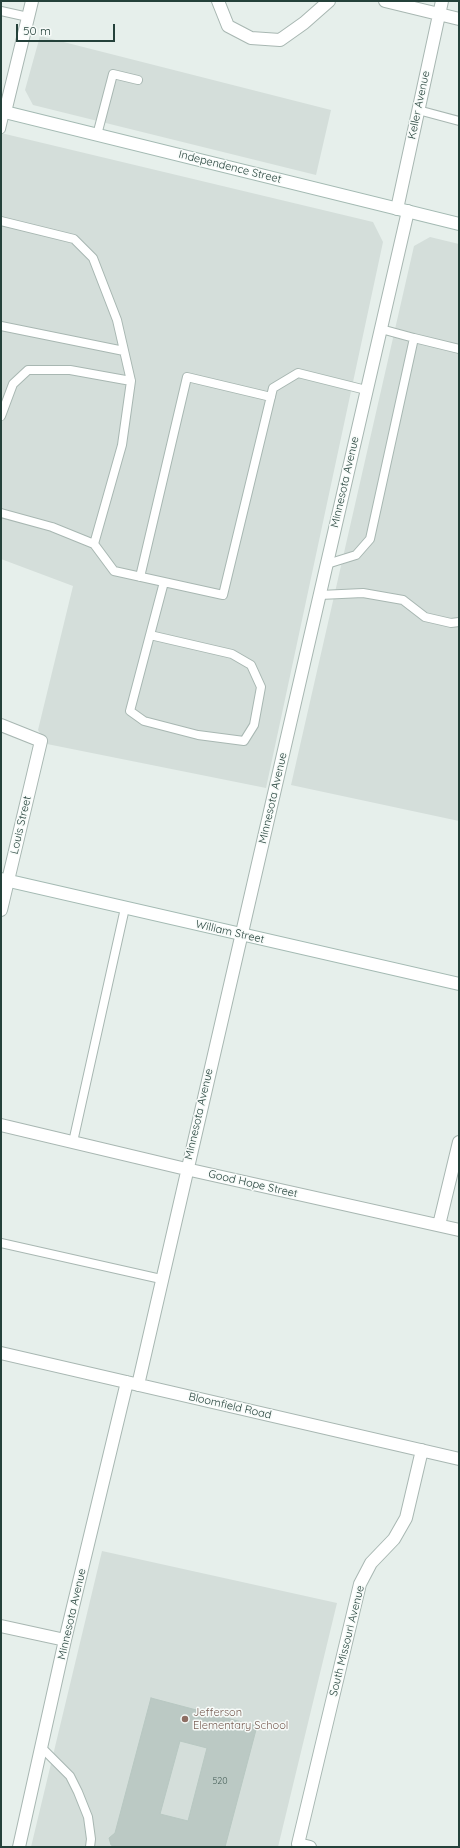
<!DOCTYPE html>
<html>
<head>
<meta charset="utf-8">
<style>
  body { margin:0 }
  #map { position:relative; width:460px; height:1848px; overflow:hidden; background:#e6efeb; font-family:Quicksand,sans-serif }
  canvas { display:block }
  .frame { position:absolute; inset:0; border:2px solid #24413a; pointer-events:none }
  .scale { position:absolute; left:16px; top:24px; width:99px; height:18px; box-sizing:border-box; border:2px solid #24413a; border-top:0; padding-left:5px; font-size:12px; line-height:14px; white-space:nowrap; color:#24413a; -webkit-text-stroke:3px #f7fbf9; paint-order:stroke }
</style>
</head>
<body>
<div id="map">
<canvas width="460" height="1848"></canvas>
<div class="frame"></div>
<div class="scale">50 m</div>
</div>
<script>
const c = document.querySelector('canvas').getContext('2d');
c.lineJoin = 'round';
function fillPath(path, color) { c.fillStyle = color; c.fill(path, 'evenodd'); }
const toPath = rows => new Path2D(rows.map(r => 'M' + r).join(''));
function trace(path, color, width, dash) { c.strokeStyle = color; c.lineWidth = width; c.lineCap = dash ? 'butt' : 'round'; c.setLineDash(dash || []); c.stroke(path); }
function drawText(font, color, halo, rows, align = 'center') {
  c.font = font + ' Quicksand,sans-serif'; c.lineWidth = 3; c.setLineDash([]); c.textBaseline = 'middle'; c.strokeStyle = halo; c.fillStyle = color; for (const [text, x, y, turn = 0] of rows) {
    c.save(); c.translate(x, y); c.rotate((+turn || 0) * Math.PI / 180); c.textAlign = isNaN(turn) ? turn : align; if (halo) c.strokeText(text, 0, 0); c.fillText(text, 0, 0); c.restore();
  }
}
fillPath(toPath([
  [40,36,331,110,316,175,33,105,25,90],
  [1,133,373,222,383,242,266,788,47,744,38,730,73,586,1,559],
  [430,237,459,244,459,821,291,785,414,246],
  [102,1551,337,1603,278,1847,31,1847]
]), '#d4deda');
const building = toPath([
  [151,1698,257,1726,225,1847,118,1847,111,1845,109,1838,115,1833,151,1698],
  [180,1741,207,1748,188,1821,160,1814,180,1741]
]);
fillPath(building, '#bbc9c4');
trace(building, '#b8c8c2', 1);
const lane = toPath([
  [1,11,28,17],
  [418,110,459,121],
  [1,129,5,112],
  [97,135,113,74,138,80],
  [1,221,74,239,93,258,117,320,131,381,122,445,94,544,52,527,1,513],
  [1,326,124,351],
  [414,338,459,349],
  [1,416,13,384,28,370,70,370,131,381],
  [94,544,114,571,223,595,273,388,298,373,366,390],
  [327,564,356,555,370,539,414,338,381,329],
  [140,577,187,377,271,397],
  [320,595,363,593,403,600,425,617,451,623,459,622],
  [150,635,232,654,251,665,261,687,254,725,244,741,198,735,144,721,130,711,150,635,164,582],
  [73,1142,125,908],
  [1,1243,161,1279],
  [42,1748,70,1776,78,1792,88,1817,91,1839,90,1847]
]);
const street = toPath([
  [218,1,228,26,251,38,280,40,304,23,329,1],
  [385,1,459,19],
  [5,112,32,1],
  [397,209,442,1],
  [1,725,41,741,1,910],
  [1,1125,186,1169,459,1230],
  [439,1225,459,1142],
  [1,1353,459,1459],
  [138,1385,408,211],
  [1,1626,65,1640],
  [19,1847,65,1640,127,1382],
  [310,1847,298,1844,360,1584,371,1563,394,1539,406,1518,422,1450]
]);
const secondary = toPath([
  [1,111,459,224],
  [1,879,459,984]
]);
trace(lane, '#a8b7b2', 10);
trace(street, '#a8b7b2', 14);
trace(secondary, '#a4bab3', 14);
trace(lane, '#fff', 8);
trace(street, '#fff', 12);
trace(secondary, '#fff', 12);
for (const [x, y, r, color] of [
  [185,1719,4,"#8d6e63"]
]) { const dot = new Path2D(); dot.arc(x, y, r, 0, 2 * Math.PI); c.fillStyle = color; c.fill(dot); trace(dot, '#f7fbf9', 1.5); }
drawText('9px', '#4a635c', null, [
  ["520",220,1781]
]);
drawText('11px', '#24413a', '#f7fbf9', [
  ["Keller Avenue",419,105,-78],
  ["Independence Street",230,167,14],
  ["Minnesota Avenue",345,482,-77],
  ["Minnesota Avenue",273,798,-77],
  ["Louis Street",21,825,-77],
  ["William Street",230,932,13],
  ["Minnesota Avenue",199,1114,-77],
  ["Good Hope Street",253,1184,13],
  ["Bloomfield Road",230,1406,13],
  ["Minnesota Avenue",72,1614,-77],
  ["South Missouri Avenue",347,1641,-76]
]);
drawText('11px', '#785e54', '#f7fbf9', [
  ["Jefferson",193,1713],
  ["Elementary School",193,1726]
], 'left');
</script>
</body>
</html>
